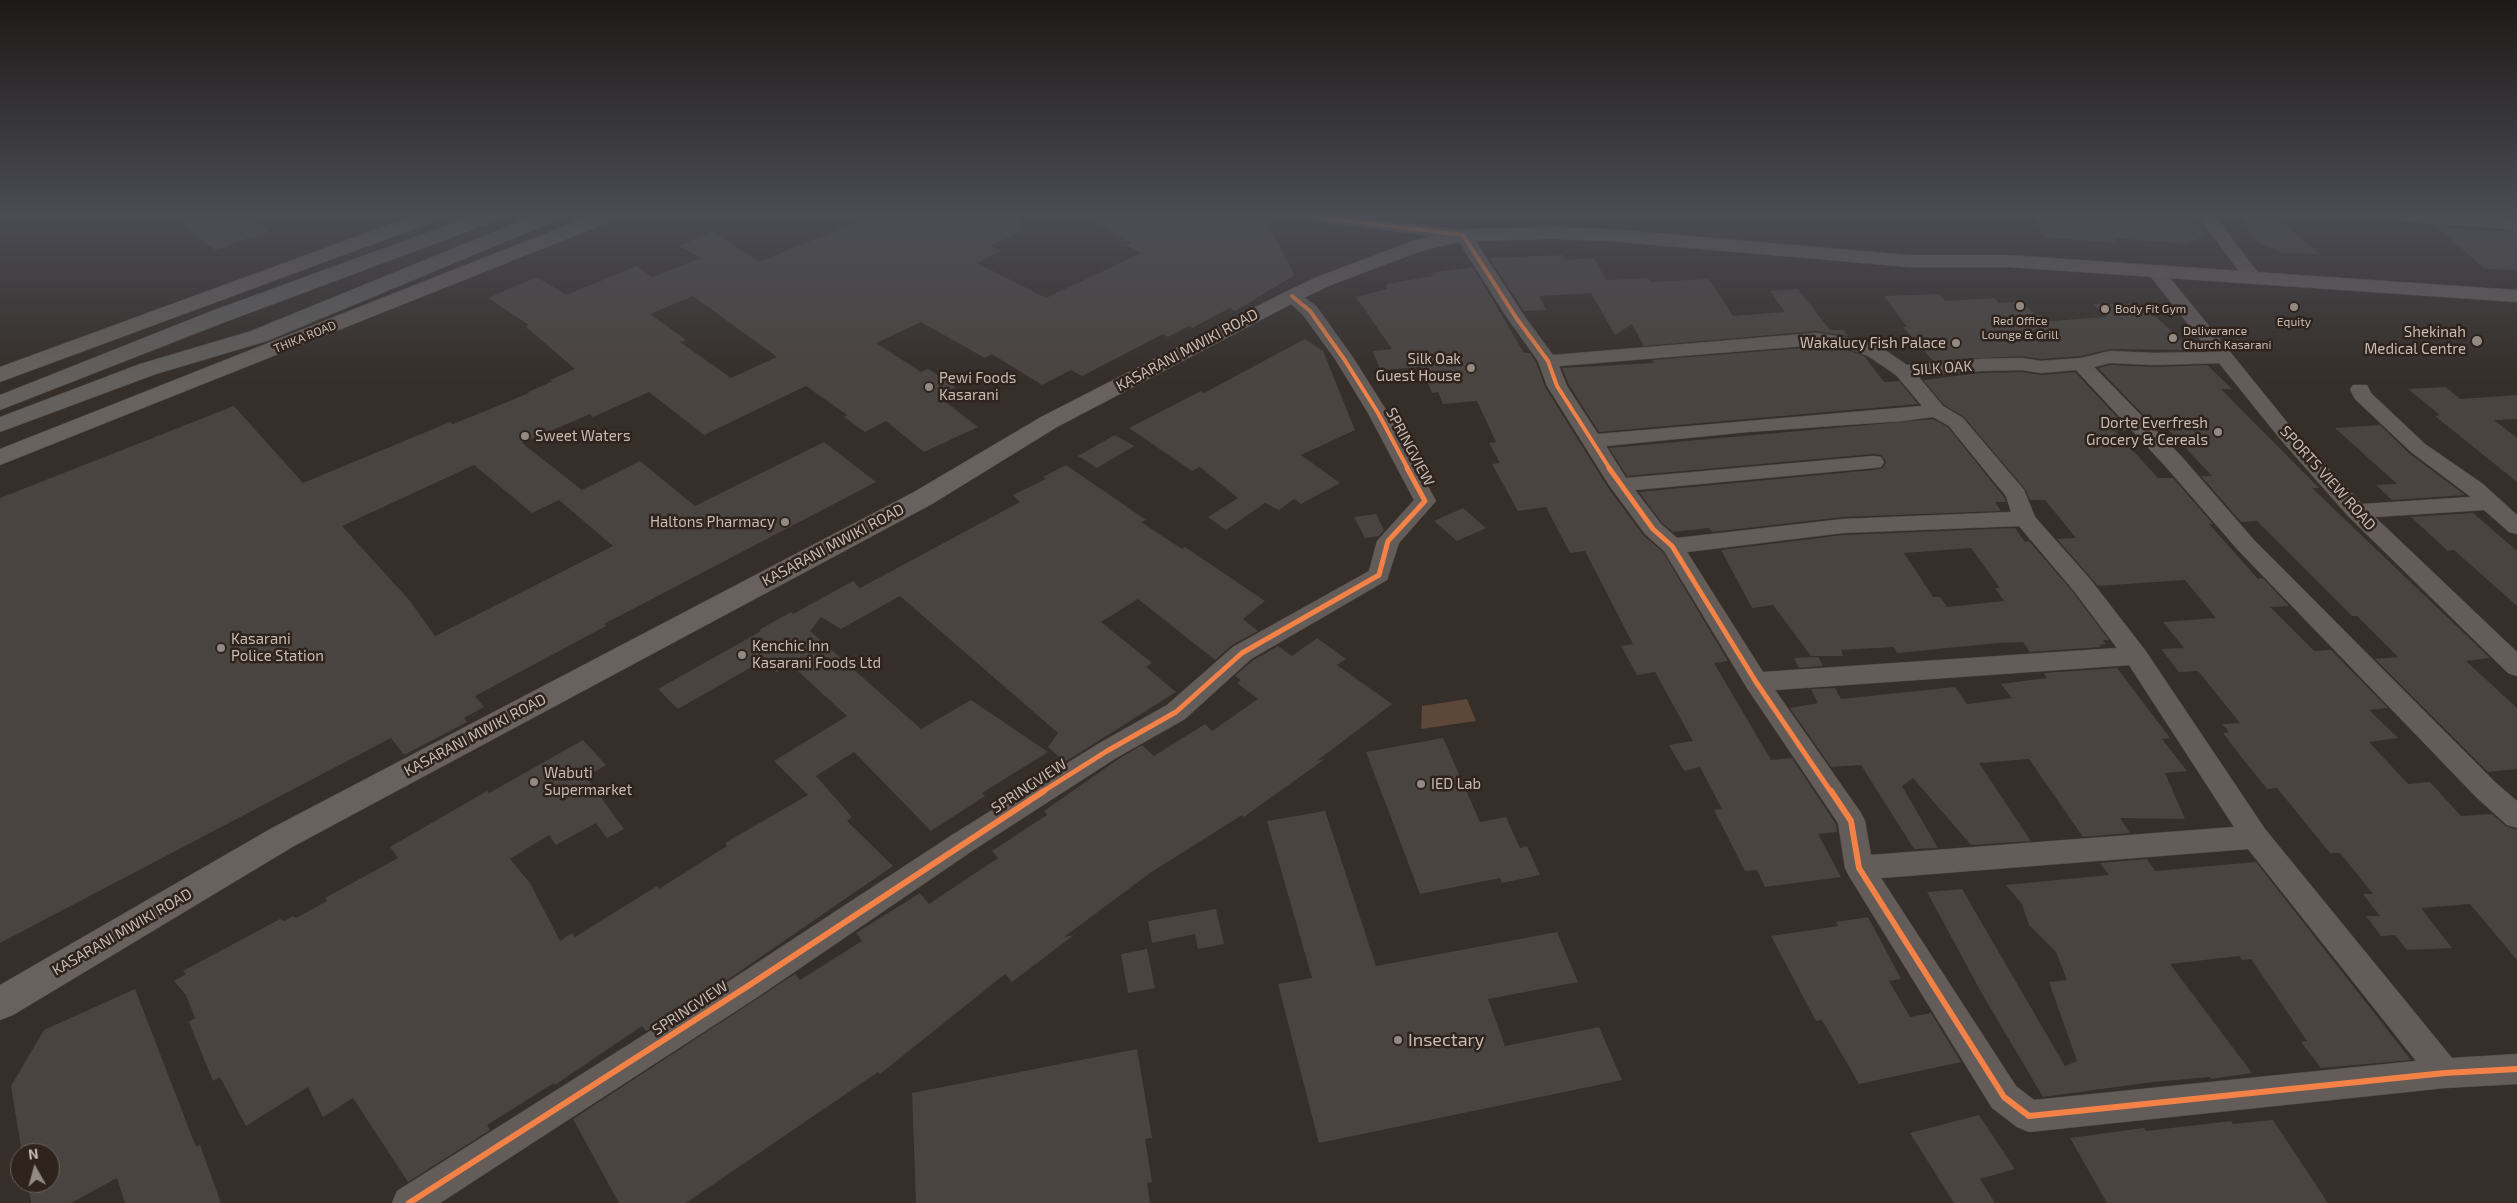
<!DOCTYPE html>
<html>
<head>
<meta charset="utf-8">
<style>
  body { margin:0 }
  #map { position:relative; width:2517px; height:1203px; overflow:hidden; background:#352e29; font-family:"Exo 2",sans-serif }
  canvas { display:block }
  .north { position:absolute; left:10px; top:1143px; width:50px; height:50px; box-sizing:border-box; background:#2f241d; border:1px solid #6b6059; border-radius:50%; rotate:353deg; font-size:14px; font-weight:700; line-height:20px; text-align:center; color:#c6bbb3 }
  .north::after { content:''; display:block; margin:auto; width:18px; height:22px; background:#938a83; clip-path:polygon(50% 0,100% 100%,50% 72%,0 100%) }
</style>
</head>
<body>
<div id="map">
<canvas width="2517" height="1203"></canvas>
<div class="north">N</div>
</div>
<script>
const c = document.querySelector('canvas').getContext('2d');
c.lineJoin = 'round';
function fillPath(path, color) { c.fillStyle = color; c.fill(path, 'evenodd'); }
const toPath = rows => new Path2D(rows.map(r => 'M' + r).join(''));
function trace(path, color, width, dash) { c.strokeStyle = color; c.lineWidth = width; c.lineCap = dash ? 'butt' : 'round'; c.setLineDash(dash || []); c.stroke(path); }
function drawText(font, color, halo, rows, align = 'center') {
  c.font = font + ' "Exo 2",sans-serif'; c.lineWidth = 5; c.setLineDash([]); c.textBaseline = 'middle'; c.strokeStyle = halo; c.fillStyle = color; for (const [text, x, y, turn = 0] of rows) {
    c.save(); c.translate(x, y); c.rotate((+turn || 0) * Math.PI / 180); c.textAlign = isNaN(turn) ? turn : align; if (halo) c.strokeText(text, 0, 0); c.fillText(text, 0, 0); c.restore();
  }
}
fillPath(toPath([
  [1467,699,1476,721,1421,729,1422,706]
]), '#5c4738');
fillPath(toPath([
  [209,215,249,215,269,231,215,250,183,224],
  [873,215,1018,215,1021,232,990,246,1001,251,977,263,1046,298,1141,253,1126,245,1131,243,1078,215,1231,215,1264,218,1295,275,1235,311,1230,308,1192,328,1189,326,1168,337,1163,334,1082,376,1071,370,1042,385,992,354,985,358,921,322,876,343,921,372,928,369,956,387,938,396,978,427,924,452,886,421,865,432,844,417,847,415,806,386,704,435,649,392,593,417,590,414,522,443,582,490,640,461,695,506,824,442,876,482,604,624,606,626,475,696,484,707,464,718,467,722,404,755,391,738,0,943,0,498,234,406,303,483,450,422,453,424,483,412,529,393,528,392,553,381,550,380,575,369,525,326,529,325,488,298,537,277,566,295,637,266,652,277,701,258,679,246,713,231,759,262],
  [693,296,777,357,731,378,680,342,686,340,650,314],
  [474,465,532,513,559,500,613,546,435,636,410,601,342,526],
  [2033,215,2192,215,2204,236,2187,244,2114,238,2117,243,2043,237],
  [2239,216,2280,220,2319,254,2283,253,2256,241],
  [2435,226,2517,232,2517,270,2485,269],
  [1563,255,1565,260,1594,258,1606,280,1648,278,1650,282,1709,279,1733,316,1785,312,1770,291,1798,289,1830,330,1843,330,1848,336,1816,331,1644,346,1632,324,1615,335,1591,293,1539,296,1546,310,1524,311,1489,258],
  [1473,267,1524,353,1530,353,1536,362,1545,387,1607,486,1643,535,1663,552,1728,661,1714,663,1771,760,1792,758,1836,824,1837,832,1818,834,1841,877,1765,887,1757,870,1745,871,1714,810,1722,809,1700,767,1684,771,1669,745,1693,741,1655,672,1637,675,1621,646,1633,644,1585,551,1570,553,1546,507,1518,511,1492,464,1500,463,1489,443,1496,442,1477,401,1443,404,1438,392,1432,393,1421,367,1380,370,1373,351,1392,349,1356,297,1387,289,1387,284,1433,276,1431,273],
  [1939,294,1945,301,1995,298,1999,303,2022,302,2035,314,2051,321,2107,317,2093,304,2142,304,2192,350,2110,349,2081,356,2041,359,2022,356,1933,361,1903,327,1907,327,1884,296],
  [1305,339,1323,351,1355,430,1301,455,1340,483,1301,504,1294,499,1279,510,1265,503,1226,530,1208,517,1238,498,1200,467,1192,471,1129,428,1201,391,1204,393],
  [1816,347,1847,350,1864,356,1884,382,1899,381,1918,404,1599,432,1569,385,1562,368,1654,363,1652,360],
  [2110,365,2155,367,2207,365,2232,389,2221,389,2319,488,2312,488,2490,658,2466,661,2517,708,2517,769,2488,772,2375,659,2398,657,2357,616,2352,616,2257,521,2241,522,2201,476,2212,476,2168,429,2157,429,2098,368],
  [2022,372,2041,375,2075,372,2129,430,2115,431,2158,478,2173,478,2213,524,2209,524,2258,579,2263,578,2289,606,2270,607,2314,651,2331,650,2388,708,2369,710,2398,738,2369,742,2408,784,2430,782,2461,816,2492,814,2506,826,2517,830,2517,960,2470,904,2421,908,2452,948,2407,950,2395,935,2381,936,2366,916,2380,916,2363,894,2373,894,2340,853,2330,853,2277,788,2267,789,2242,758,2223,733,2229,732,2222,724,2240,723,2198,671,2179,672,2161,649,2184,648,2163,622,2216,618,2185,580,2098,586,2057,539,2076,538,2045,500,2030,500,2025,489,1964,417,1944,405,1923,380,1980,373],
  [2446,387,2460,399,2517,395,2517,419,2494,420,2517,438,2517,482,2435,416,2440,415,2408,389],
  [1933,419,1948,427,2004,497,2006,502,1995,502,2001,511,1843,517,1712,532,1709,528,1673,532,1662,523,1639,492,1873,470,1883,468,1886,461,1881,455,1873,454,1627,476,1609,448],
  [2380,425,2410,454,2465,495,2392,500,2376,485,2397,484,2335,428],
  [1115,435,1134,446,1097,468,1078,456],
  [1066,465,1146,520,1141,522,1182,549,1185,547,1265,601,1243,619,1258,631,1232,645,1215,660,1138,599,1101,622,1152,663,1146,667,1176,692,1065,762,1048,747,1058,733,900,596,841,629,821,617,810,631,921,729,971,700,1048,752,982,793,985,796,931,831,854,752,816,776,852,817,847,821,893,866,736,974,646,1031,642,1026,555,1085,554,1083,487,1125,490,1130,408,1182,353,1098,323,1117,308,1087,246,1126,220,1077,213,1081,189,1022,195,1018,186,995,174,981,186,974,183,971,280,919,285,921,293,916,296,918,327,901,325,898,398,858,390,847,487,791,489,793,583,740,606,765,586,777,624,829,607,838,596,823,556,845,549,835,510,859,530,883,560,941,572,933,575,937,657,886,659,889,727,846,725,843,808,795,774,761,847,716,790,664,777,672,764,660,678,709,658,689,761,631,759,630,791,612,793,614,853,581,860,588,1020,502,1013,495,1046,479,1043,477],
  [1463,508,1486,528,1457,541,1434,521],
  [2473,513,2517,551,2517,606,2454,550,2448,551,2411,517],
  [1376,514,1384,530,1379,536,1365,538,1354,517],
  [2015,528,2025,542,2029,541,2073,592,2109,640,2103,640,2106,644,2099,645,2101,647,2030,652,2023,642,1998,643,1897,653,1894,647,1841,650,1843,656,1811,656,1773,605,1752,608,1721,550,1843,535],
  [1971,548,2000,588,1995,588,2004,601,1947,607,1940,597,1933,597,1904,553],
  [1317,638,1346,659,1337,665,1392,704,1317,761,1325,759,1252,811,1244,817,1242,815,1150,873,1064,937,1074,935,1012,982,1005,974,880,1074,878,1072,686,1203,619,1203,573,1119,795,974,800,980,862,941,856,933,920,893,929,904,998,858,992,851,1047,815,1044,811,1117,760,1142,745,1154,756,1205,724,1212,731,1258,699,1237,683,1241,680,1235,676,1252,661,1278,646,1292,656],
  [1818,657,1823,666,1799,668,1794,658],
  [2117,668,2170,738,2162,739,2187,771,2165,773,2185,819,2120,818,2130,833,2083,837,2029,759,1979,763,2031,841,1971,845,1913,778,1902,786,1938,848,1914,849,1861,765,1831,767,1790,708,1818,703,1811,689,1835,688,1841,699,1955,687,1967,704,2012,698,2001,684,2047,678,2044,673],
  [1443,738,1480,822,1506,817,1520,848,1527,846,1540,875,1502,883,1500,878,1420,894,1366,752],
  [1325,811,1376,966,1557,932,1578,982,1488,999,1505,1046,1599,1027,1622,1080,1319,1143,1278,984,1312,978,1267,821],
  [2147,859,2155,871,2256,862,2411,1060,2321,1068,2301,1042,2307,1041,2251,959,2242,960,2239,956,2170,964,2252,1073,2211,1079,2210,1077,2153,1082,2043,1097,1981,992,1927,892,1962,889,2065,1066,2077,1061,2049,982,2067,980,2056,952,2029,925,2022,904,2006,885,2109,875,2100,863],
  [1216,909,1224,944,1198,949,1195,934,1152,943,1148,921],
  [1868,917,1901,979,1889,981,1910,1017,1931,1013,1961,1062,1859,1084,1822,1020,1816,1021,1771,936,1838,926,1836,922],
  [1147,949,1155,988,1128,993,1121,954],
  [135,989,196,1147,200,1145,221,1203,125,1203,117,1178,71,1203,31,1203,28,1183,50,1183,50,1153,22,1153,11,1086,44,1030],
  [1137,1049,1152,1138,1145,1139,1152,1182,1147,1183,1150,1203,916,1203,912,1093],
  [1979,1115,2015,1169,1980,1179,1995,1203,1954,1203,1910,1133],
  [2273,1120,2328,1203,2107,1203,2070,1138,2144,1128,2146,1131,2231,1121,2233,1124]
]), '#4a4440');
const street = toPath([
  [1294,215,1345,215,1469,231,1525,317,1553,355,1816,333,1857,339,1882,348,1907,365,1980,359,2022,358,2041,361,2081,358,2110,351,2155,353,2210,352,2147,272,2150,268,2156,267,2162,268,2295,432,2362,504,2471,497,2411,452,2355,399,2350,389,2353,385,2367,385,2371,393,2425,444,2483,484,2517,515,2517,534,2509,532,2484,510,2375,517,2517,652,2517,676,2508,673,2348,516,2281,440,2219,363,2155,365,2110,363,2094,367,2182,457,2254,540,2496,783,2517,801,2517,828,2507,825,2476,797,2238,550,2166,467,2076,370,2041,373,2022,370,1980,371,1918,376,1943,406,1963,418,2024,490,2035,517,2090,579,2145,650,2265,829,2452,1058,2517,1054,2517,1084,2445,1088,2029,1132,2017,1127,1992,1108,1849,876,1845,868,1838,823,1747,688,1664,551,1645,534,1609,485,1547,386,1538,361,1508,319,1457,239,1302,220,1294,215],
  [1816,345,1847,348,1868,356,1896,375,1922,406,1598,434,1567,386,1559,366,1816,345],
  [1933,417,1949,426,1991,478,2006,496,2011,512,1843,519,1677,538,1661,524,1635,490,1873,468,1881,467,1884,462,1881,457,1873,456,1626,478,1606,446,1748,432,1902,421,1933,417],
  [2019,526,2074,591,2117,648,1763,672,1687,552,1843,533,2019,526],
  [2129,665,2234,827,1871,855,1865,821,1861,813,1775,690,2129,665],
  [2248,849,2416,1061,2034,1100,2016,1086,1881,878,2248,849],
  [2197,215,2214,215,2263,279,2260,283,2248,283,2197,215],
  [2378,215,2457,215,2517,220,2517,230,2386,220,2378,215],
  [1292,291,1298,292,1317,307,1354,359,1388,413,1436,501,1399,543,1387,580,1251,659,1185,719,1116,758,972,851,759,996,440,1203,392,1203,397,1191,737,976,952,835,1098,744,1167,705,1233,647,1369,571,1377,541,1414,500,1368,413,1335,359,1303,315,1283,296,1286,292,1292,291]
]);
const secondary = toPath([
  [415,215,443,215,441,219,0,382,0,367,415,215],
  [592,215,619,215,617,219,0,465,0,449,592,215],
  [1555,227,1609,229,1909,255,2008,255,2517,290,2517,302,2008,267,1909,267,1609,241,1555,239,1463,241,1421,251,1331,285,1299,300,1057,427,932,504,294,846,13,1015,0,1020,0,985,272,828,914,492,1041,417,1285,292,1317,277,1415,240,1463,229,1555,227]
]);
const highway = toPath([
  [475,215,503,215,501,219,225,322,0,410,0,395,209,312,475,215],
  [535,215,562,215,560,219,267,341,156,374,0,432,0,417,140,364,251,331,535,215]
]);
trace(street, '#504a47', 1);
trace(secondary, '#504a47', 1);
trace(highway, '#514a46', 1);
fillPath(street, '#635c58');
fillPath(secondary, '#68615d');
fillPath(highway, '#63605d');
trace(toPath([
  [1302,215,1463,235,1517,319,1548,361,1557,386,1610,469],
  [1292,296,1310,311,1344,359,1378,413,1408,469]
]), '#f48246', 4);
trace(toPath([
  [1609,468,1653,529,1672,546,1756,682,1831,792],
  [1042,792,1107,751,1176,712,1242,653,1379,575,1388,541,1425,501,1407,468]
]), '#f48246', 5);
trace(toPath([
  [1831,791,1851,821,1859,868,2004,1097,2029,1116,2445,1073,2517,1069],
  [409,1203,748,986,1044,791]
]), '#f48246', 6);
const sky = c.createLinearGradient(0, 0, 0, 384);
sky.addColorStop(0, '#1d1917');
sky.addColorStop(0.56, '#4b4c54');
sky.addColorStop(1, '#4b4c5400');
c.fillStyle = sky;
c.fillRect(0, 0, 2517, 384);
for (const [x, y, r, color] of [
  [2020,306,5,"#938a83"],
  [2294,307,5,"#938a83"],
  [2105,309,5,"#938a83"],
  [2173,338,5,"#938a83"],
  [2477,341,6,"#938a83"],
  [1956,343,5,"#938a83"],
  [1471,368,5,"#938a83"],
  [929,387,5,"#938a83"],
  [2218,432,5,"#938a83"],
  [525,436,5,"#938a83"],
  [785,522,5,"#938a83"],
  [221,648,5,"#938a83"],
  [742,655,5,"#938a83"],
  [534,782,5,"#938a83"],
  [1421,784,5,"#938a83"],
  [1398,1040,5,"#938a83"]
]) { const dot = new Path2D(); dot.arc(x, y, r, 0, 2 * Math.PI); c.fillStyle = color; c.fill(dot); trace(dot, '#2f241d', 2); }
drawText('12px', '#c6bbb3', '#2f241d', [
  ["Body Fit Gym",2115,309],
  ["Red Office",2020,321,"center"],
  ["Lounge & Grill",2020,335,"center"],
  ["Equity",2294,322,"center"],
  ["Deliverance",2183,331],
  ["Church Kasarani",2183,345]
], 'left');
drawText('12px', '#c6bbb3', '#2f241d', [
  ["THIKA ROAD",305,337,-22]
]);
drawText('15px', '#c6bbb3', '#2f241d', [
  ["Shekinah",2466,332,"right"],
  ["Medical Centre",2466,349,"right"],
  ["Wakalucy Fish Palace",1946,343,"right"],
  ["Silk Oak",1461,359,"right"],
  ["Guest House",1461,376,"right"],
  ["Pewi Foods",939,378],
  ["Kasarani",939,395],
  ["Dorte Everfresh",2208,423,"right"],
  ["Grocery & Cereals",2208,440,"right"],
  ["Sweet Waters",535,436],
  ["Haltons Pharmacy",775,522,"right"],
  ["Kasarani",231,639],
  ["Police Station",231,656],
  ["Kenchic Inn",752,646],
  ["Kasarani Foods Ltd",752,663],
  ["Wabuti",544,773],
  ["Supermarket",544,790],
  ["IED Lab",1431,784]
], 'left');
drawText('15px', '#c6bbb3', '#2f241d', [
  ["KASARANI MWIKI ROAD",1187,350,-28],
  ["SILK OAK",1942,368,-4],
  ["SPRINGVIEW",1410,447,62],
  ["SPORTS VIEW ROAD",2328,478,48],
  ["KASARANI MWIKI ROAD",833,545,-28],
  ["KASARANI MWIKI ROAD",475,735,-28],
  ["SPRINGVIEW",1029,786,-33],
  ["KASARANI MWIKI ROAD",122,932,-30],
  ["SPRINGVIEW",690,1008,-33]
]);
drawText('18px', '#c6bbb3', '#2f241d', [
  ["Insectary",1408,1040]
], 'left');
</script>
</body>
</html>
